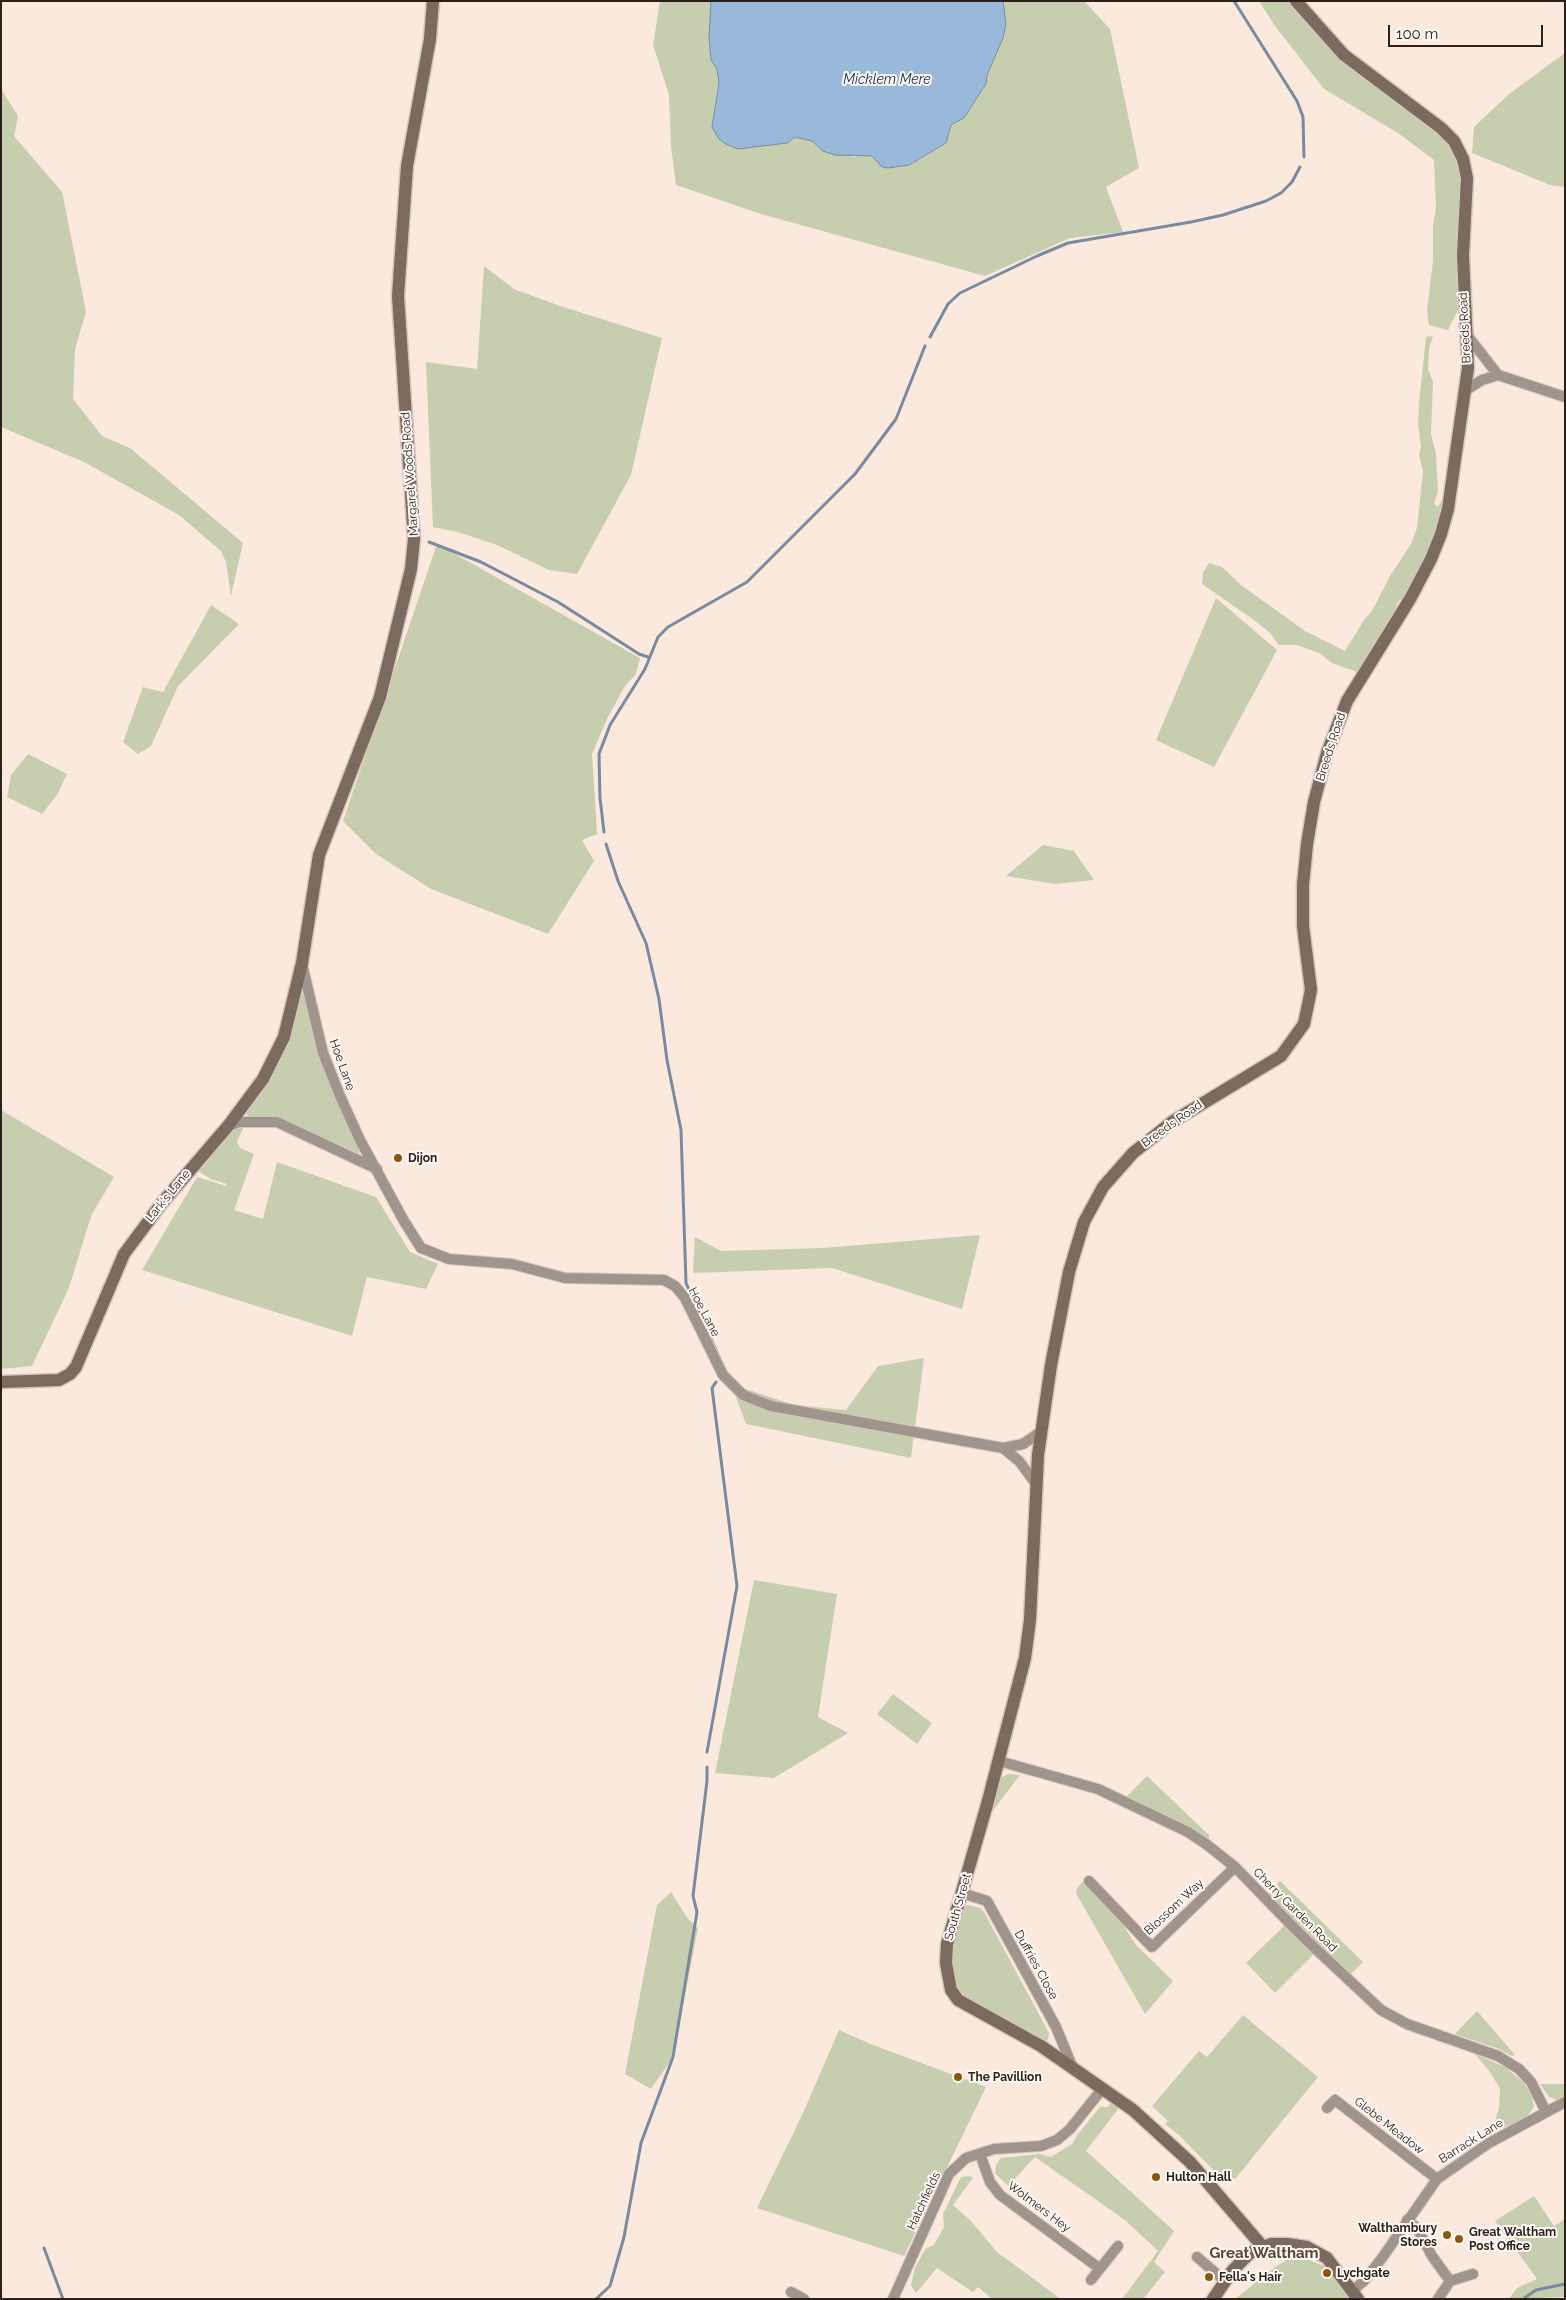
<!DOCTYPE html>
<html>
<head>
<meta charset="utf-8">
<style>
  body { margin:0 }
  #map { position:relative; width:1566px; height:2300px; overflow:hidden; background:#fbe9de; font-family:Raleway,sans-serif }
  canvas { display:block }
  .frame { position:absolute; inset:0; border:2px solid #2b211a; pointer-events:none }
  .scale { position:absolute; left:1388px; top:25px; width:155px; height:22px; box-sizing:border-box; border:2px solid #2b211a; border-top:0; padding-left:6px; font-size:15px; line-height:18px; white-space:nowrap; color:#2b211a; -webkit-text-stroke:4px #fff9f5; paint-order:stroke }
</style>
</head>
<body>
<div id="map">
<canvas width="1566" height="2300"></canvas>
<div class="frame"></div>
<div class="scale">100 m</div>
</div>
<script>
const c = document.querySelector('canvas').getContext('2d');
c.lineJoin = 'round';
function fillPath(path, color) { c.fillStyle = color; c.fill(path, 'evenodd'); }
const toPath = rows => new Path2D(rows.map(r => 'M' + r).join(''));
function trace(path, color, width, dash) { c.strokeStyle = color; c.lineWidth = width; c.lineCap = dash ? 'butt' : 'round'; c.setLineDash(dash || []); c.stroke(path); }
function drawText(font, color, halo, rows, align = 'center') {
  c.font = font + ' Raleway,sans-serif'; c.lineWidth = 4; c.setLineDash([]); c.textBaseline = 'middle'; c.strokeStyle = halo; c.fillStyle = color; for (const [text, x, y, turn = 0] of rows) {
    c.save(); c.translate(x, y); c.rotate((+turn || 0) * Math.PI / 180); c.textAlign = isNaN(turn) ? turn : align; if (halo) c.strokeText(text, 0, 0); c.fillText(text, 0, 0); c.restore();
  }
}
fillPath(toPath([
  [660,1,711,1,709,37,711,60,717,69,719,83,712,127,738,149,795,137,812,141,823,151,855,157,861,154,872,156,882,167,909,165,946,143,951,125,964,118,986,85,987,75,1003,38,1006,24,1003,1,1084,1,1110,29,1139,168,1106,187,1123,232,1070,238,985,276,761,214,676,185,671,146,669,95,653,45],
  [1259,1,1293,1,1449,140,1460,160,1462,213,1457,241,1459,308,1448,330,1429,325,1427,310,1433,261,1433,224,1436,209,1434,160,1398,133,1324,89,1275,26],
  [1565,53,1565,187,1550,185,1472,153,1474,127,1509,94],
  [1,89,18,116,14,136,62,192,86,312,75,349,73,399,102,436,130,448,243,543,231,596,226,562,221,551,179,515,84,462,1,427],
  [484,266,514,289,560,306,662,338,631,475,577,574,549,570,497,545,458,532,433,527,426,362,477,369],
  [1433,336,1429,349,1428,369,1433,382,1431,434,1436,454,1438,492,1434,503,1438,507,1444,497,1444,512,1411,592,1398,602,1389,624,1357,672,1332,663,1319,653,1308,649,1296,645,1279,645,1269,632,1254,620,1202,584,1203,573,1209,563,1222,567,1241,585,1305,631,1345,651,1364,620,1372,611,1390,576,1411,544,1417,528,1423,471,1419,455,1421,446,1418,424,1419,404,1426,337],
  [437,544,640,658,636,674,625,686,608,717,592,754,597,834,582,840,594,861,548,934,431,889,376,854,343,821],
  [1216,598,1277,650,1214,767,1156,740],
  [211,605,239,624,178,686,151,746,138,754,123,742,143,687,163,692],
  [28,754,67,774,57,795,42,814,7,797,11,775],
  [1043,845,1074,851,1094,880,1055,884,1006,876],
  [301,994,305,995,345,1117,360,1153,354,1155,314,1134,249,1119,246,1112],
  [1,1110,114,1177,91,1216,69,1288,32,1366,1,1369],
  [244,1127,237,1141,240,1148,254,1154,234,1210,263,1219,277,1162,376,1197,410,1252,438,1264,426,1289,367,1277,352,1336,142,1270,197,1177,226,1186,227,1184,211,1179,198,1171,233,1130],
  [980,1235,962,1309,832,1268,693,1273,695,1237,721,1251,823,1248],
  [924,1358,911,1458,746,1424,731,1384,794,1405,846,1410,878,1366],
  [754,1580,837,1594,818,1717,848,1733,774,1778,715,1773],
  [893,1694,932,1723,917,1744,877,1714],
  [1008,1774,1020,1775,985,1821,998,1780],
  [1147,1776,1210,1836,1207,1840,1127,1796],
  [1084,1880,1123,1925,1136,1945,1173,1981,1145,2014,1077,1895,1076,1890],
  [1280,1881,1363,1962,1350,1975,1267,1895],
  [671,1892,688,1919,698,1928,673,2057,651,2089,625,2074,657,1905],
  [968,1905,980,1908,984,1912,1049,2033,1048,2040,1039,2043,965,2001,956,1987,949,1966,957,1915,962,1908],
  [1285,1925,1316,1952,1275,1993,1246,1963],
  [1477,2011,1515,2055,1512,2056,1499,2049,1455,2034],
  [1243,2015,1318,2077,1236,2178,1226,2183,1180,2136,1165,2124,1168,2121,1152,2106,1199,2051,1207,2057],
  [839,2030,873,2045,986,2087,904,2256,757,2208,803,2113],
  [1475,2054,1505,2067,1524,2083,1532,2097,1534,2107,1526,2118,1489,2134,1493,2128,1499,2108,1500,2089,1490,2072],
  [1540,2084,1565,2084,1565,2096,1557,2100,1549,2097],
  [1114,2098,1122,2104,1086,2151,1174,2231,1154,2262,1165,2272,1143,2299,1122,2299,1158,2251,1125,2220,1035,2157,1008,2186,995,2173,996,2165,1001,2158,1039,2154,1051,2157,1072,2144,1078,2134,1100,2107,1108,2107],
  [970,2176,973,2178,953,2205,971,2221,997,2252,1061,2299,992,2299,978,2287,973,2292,937,2268,916,2293,911,2285,915,2268,925,2249,934,2245,944,2227,943,2214,961,2177],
  [1534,2196,1554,2226,1565,2219,1565,2297,1509,2299,1517,2288,1537,2279,1495,2221],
  [1290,2258,1309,2260,1324,2266,1357,2299,1235,2299,1275,2267]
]), '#c7cdaf');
const water = toPath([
  [711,1,1003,1,1006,24,1003,38,987,75,986,84,964,118,951,125,946,143,909,165,888,168,882,167,872,156,835,155,823,151,812,141,795,137,787,143,738,149,726,144,719,139,712,127,719,83,717,69,711,60,709,37,711,1]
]);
fillPath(water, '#9ab9da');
trace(water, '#798ba0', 1);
trace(toPath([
  [1234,1,1297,101,1303,117,1304,157],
  [930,337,948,304,960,293,1037,256,1068,243,1191,222,1223,215,1266,201,1281,193,1292,182,1300,167],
  [429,542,481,562,558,602,639,654,648,657],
  [604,832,600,798,599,754,610,725,645,669,658,637,668,627,747,582,855,474,896,419,925,346],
  [606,844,618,881,646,943,659,999,667,1060,681,1130,686,1283,720,1359],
  [707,1752,737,1586,712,1388,716,1382],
  [44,2248,63,2299],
  [596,2299,610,2286,624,2237,641,2143,673,2057,697,1912,693,1896,707,1781,707,1767],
  [1523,2299,1536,2290,1565,2284]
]), '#798ba0', 3);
const street = toPath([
  [1467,335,1498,375],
  [1465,391,1482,380,1498,375,1565,397],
  [302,964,323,1053,340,1096,360,1140,404,1221,421,1248,449,1259,512,1264,565,1278,664,1280,675,1286,685,1298,723,1375,743,1395,771,1406,1003,1448,1023,1444,1042,1431],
  [228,1126,239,1122,277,1122,377,1169],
  [1003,1448,1019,1461,1036,1484],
  [999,1761,1098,1789,1188,1832,1206,1844,1235,1867,1302,1936,1381,2010,1407,2024,1498,2056,1519,2069,1531,2082,1546,2112],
  [1089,1881,1152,1947,1235,1867],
  [962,1893,987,1901,1056,2027,1072,2066],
  [1327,2108,1335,2100,1437,2179],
  [980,2154,990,2182,1000,2195,1099,2268],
  [1407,2220,1417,2228,1432,2256,1450,2281],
  [1197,2257,1225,2281],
  [1091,2280,1118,2246],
  [1352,2291,1364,2281,1382,2258,1437,2179,1489,2143,1565,2102],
  [791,2292,804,2299],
  [893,2299,949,2174,966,2158,994,2149,1041,2146,1057,2140,1070,2129,1103,2088],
  [1438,2299,1450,2281,1473,2274]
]);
const secondary = toPath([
  [1,1382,59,1380,70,1374,76,1367,124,1254,162,1203,228,1126,263,1079,284,1037,302,963,319,855,380,697,411,569,414,539,398,296,407,166,430,39,433,1],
  [1262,2246,1190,2162,1133,2110,1041,2046,958,2000,951,1990,946,1963,947,1944,988,1801,1025,1658,1030,1620,1038,1455,1051,1365,1069,1272,1084,1222,1103,1187,1133,1153,1172,1122,1281,1056,1304,1024,1311,990,1303,926,1303,885,1307,844,1314,802,1327,753,1347,701,1410,599,1431,559,1441,534,1448,509,1468,368,1463,255,1467,178,1463,159,1454,141,1441,128,1344,55,1296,1],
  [1213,2299,1233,2270,1250,2253,1271,2244,1287,2244,1307,2247,1327,2258,1358,2299]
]);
trace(street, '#d6c5bb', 12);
trace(secondary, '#d6c5bb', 15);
trace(street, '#9f958c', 10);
trace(secondary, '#7a6b5e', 12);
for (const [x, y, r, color] of [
  [398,1158,5,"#8e560c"],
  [958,2077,5,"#8e560c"],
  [1156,2177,5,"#8e560c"],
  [1447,2235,5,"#8e560c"],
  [1459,2239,5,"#8e560c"],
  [1327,2273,5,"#8e560c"],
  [1209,2277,5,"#8e560c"]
]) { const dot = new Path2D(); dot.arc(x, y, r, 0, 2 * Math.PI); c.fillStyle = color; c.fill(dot); trace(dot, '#fff9f5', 2); }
drawText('12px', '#2b211a', '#fff9f5', [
  ["Breeds Road",1465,328,-93],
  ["Margaret Woods Road",410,474,-94],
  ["Breeds Road",1331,747,-72],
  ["Hoe Lane",342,1065,70],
  ["Breeds Road",1172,1124,-35],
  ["Lark's Lane",168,1196,-51],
  ["Hoe Lane",704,1312,62],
  ["South Street",958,1907,-74],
  ["Blossom Way",1174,1907,-43],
  ["Cherry Garden Road",1295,1910,45],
  ["Duffries Close",1036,1965,61],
  ["Glebe Meadow",1389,2126,38],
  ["Barrack Lane",1471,2141,-32],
  ["Hatchfields",924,2201,-65],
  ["Wolmers Hey",1039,2207,37]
]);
drawText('bold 12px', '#2b211a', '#fff9f5', [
  ["Dijon",408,1158],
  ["The Pavillion",968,2077],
  ["Hulton Hall",1166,2177],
  ["Walthambury",1437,2228,"right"],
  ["Stores",1437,2242,"right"],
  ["Great Waltham",1469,2232],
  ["Post Office",1469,2246],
  ["Lychgate",1337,2273],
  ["Fella's Hair",1219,2277]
], 'left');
drawText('italic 14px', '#092c4c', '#fff9f5', [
  ["Micklem Mere",887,80]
]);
drawText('bold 15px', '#5b4334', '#fff9f5', [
  ["Great Waltham",1264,2253]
]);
</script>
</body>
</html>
